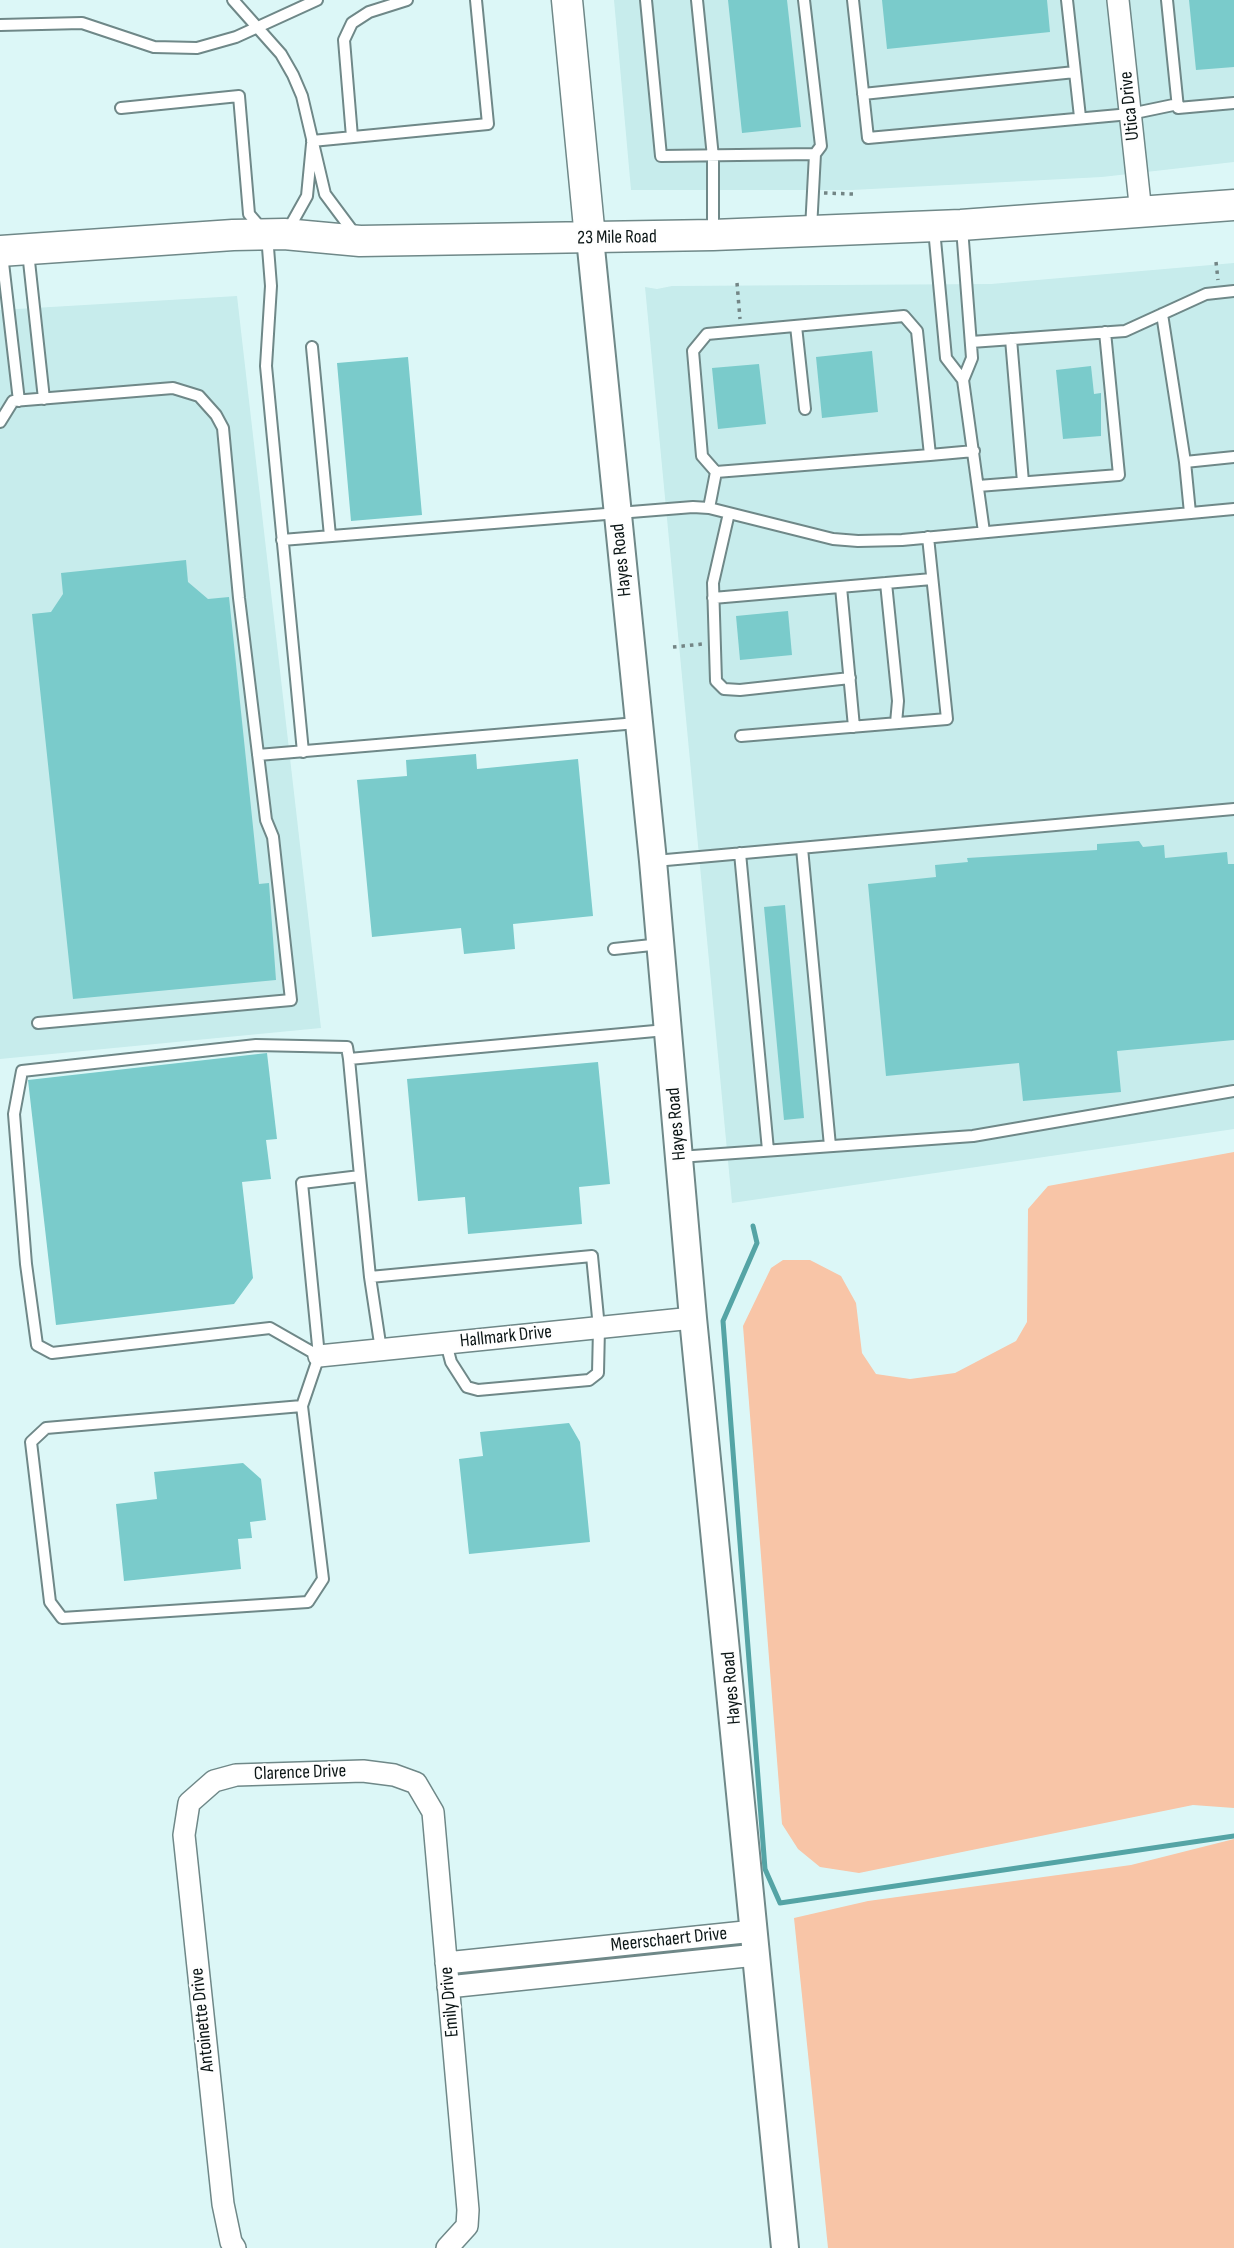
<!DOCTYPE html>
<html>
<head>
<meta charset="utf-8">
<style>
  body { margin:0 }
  canvas { display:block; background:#dcf7f7 }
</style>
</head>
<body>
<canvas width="1234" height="2248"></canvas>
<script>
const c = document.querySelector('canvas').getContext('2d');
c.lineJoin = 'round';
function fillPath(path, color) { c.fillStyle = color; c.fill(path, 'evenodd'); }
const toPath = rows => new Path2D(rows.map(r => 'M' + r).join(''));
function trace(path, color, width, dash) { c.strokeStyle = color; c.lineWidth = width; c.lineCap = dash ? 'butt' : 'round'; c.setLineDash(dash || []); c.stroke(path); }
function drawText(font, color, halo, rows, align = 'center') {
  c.font = font + ' "Sofia Sans Condensed",sans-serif'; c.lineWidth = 5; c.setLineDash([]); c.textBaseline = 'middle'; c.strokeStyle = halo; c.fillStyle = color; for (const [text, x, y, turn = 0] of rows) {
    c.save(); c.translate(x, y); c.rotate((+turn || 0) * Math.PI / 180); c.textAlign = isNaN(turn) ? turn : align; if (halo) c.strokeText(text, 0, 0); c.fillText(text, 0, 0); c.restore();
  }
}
fillPath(toPath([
  [614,0,1234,0,1234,162,1102,177,852,190,631,190],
  [1234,263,1234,1129,732,1203,645,287,657,289,672,286,991,284],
  [237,296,321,1028,0,1059,0,310]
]), '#c7ecec');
fillPath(toPath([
  [1234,1152,1234,1808,1193,1805,859,1873,820,1867,798,1849,782,1824,743,1326,771,1268,783,1260,810,1260,841,1276,856,1303,862,1353,876,1374,910,1379,955,1373,1016,1341,1027,1322,1028,1209,1048,1186],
  [1234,1839,1234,2248,828,2248,794,1918,868,1901,1131,1865]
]), '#f8c5a7');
trace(toPath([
  [753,1226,757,1243,723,1321,765,1869,780,1903,1234,1836]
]), '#54a4a5', 5);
fillPath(toPath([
  [728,0,787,0,801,127,742,133],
  [882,0,1047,0,1050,32,887,49],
  [1189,0,1234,0,1234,67,1196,70],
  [872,351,878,412,822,418,816,357],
  [408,357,422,515,351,521,337,363],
  [759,364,766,424,718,429,712,368],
  [1091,366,1094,394,1101,393,1101,436,1063,439,1056,370],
  [186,560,188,582,208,599,229,597,259,884,269,883,276,980,73,999,32,614,51,612,63,594,61,573],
  [788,611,792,655,740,660,736,616],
  [476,754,477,769,578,759,593,916,513,924,515,949,464,954,461,928,372,937,357,780,407,776,406,760],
  [1139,841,1143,847,1164,845,1165,858,1227,852,1228,864,1234,864,1234,1040,1117,1051,1121,1092,1023,1101,1019,1063,886,1076,868,884,936,877,935,865,968,862,967,858,1097,850,1097,844],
  [785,905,804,1118,784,1120,764,907],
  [267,1053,277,1139,266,1140,271,1179,242,1182,253,1278,234,1304,56,1325,28,1080],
  [598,1062,610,1184,579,1187,582,1224,468,1234,465,1197,418,1201,407,1079],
  [569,1423,580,1442,590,1542,469,1554,459,1459,483,1456,480,1432],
  [243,1463,261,1479,266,1520,250,1522,252,1538,238,1539,241,1569,124,1581,116,1504,157,1499,154,1472]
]), '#7acbcb');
const service = toPath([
  [233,0,281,54,293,75,302,96,325,194,357,237],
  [646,0,661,156,815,154,811,229],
  [697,0,713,157,713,234],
  [804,0,821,146,815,154],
  [853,0,868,138,1130,114,1178,104],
  [1067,0,1080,117],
  [1167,0,1178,108,1234,103],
  [0,25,82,23,154,47,197,48,236,37,317,0],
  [863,94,1075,72],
  [121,108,239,96,249,214,267,235,271,286,266,366,303,752],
  [352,137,344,40,352,23,369,12,407,0],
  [312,141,488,124,476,0],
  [962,228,972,358,963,380],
  [934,229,946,358,963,380,984,532],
  [288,230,307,196,312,144],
  [28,252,44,399],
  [2,254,19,401],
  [1162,314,1185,462],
  [796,326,805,409],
  [1011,339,1023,482],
  [971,342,1125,331,1206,294,1234,291],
  [312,347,330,536],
  [0,422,13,401,173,388,199,396,216,415,223,428,239,598,266,820,273,837,291,1000,38,1023],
  [930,455,917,331,904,316,707,334,693,351,702,456,716,472,930,455,974,451],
  [978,486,1119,475,1105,332],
  [709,508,716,472],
  [729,513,713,583,716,681,724,689,740,690,850,678],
  [1190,513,1185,462,1234,457],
  [282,540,693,507,709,508,833,539,858,541,902,540,1234,509],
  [886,583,898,701,896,723],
  [841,587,854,727],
  [713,598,932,579],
  [741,736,947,719,928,537],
  [258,755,637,723],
  [802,848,830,1146],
  [740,853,768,1150],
  [655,861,1234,809],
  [614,949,661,944],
  [349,1059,666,1030],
  [679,1157,973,1136,1234,1091],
  [360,1176,302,1183,319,1356,270,1328,52,1353,37,1345,26,1264,14,1114,22,1071,256,1045,347,1047,349,1059,360,1176,370,1277],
  [381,1350,370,1277,592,1256,599,1328,598,1373,589,1380,478,1390,467,1387,451,1362,446,1343],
  [302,1406,46,1428,31,1442,50,1602,62,1618,308,1602,323,1579,302,1406,319,1356]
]);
const minor = toPath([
  [1118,0,1141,213],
  [319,1356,693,1318],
  [446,1963,754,1931],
  [448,1987,756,1955],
  [235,2248,231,2242,223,2204,184,1835,189,1803,214,1781,236,1775,363,1771,394,1775,416,1783,433,1812,468,2210,467,2226,447,2248]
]);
const tertiary = toPath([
  [590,238,653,861,693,1318,785,2248]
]);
const secondary = toPath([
  [567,0,590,238],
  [0,251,233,235,284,234,360,241,713,235,961,225,1234,205]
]);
trace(service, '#6f8888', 14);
trace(minor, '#6f8888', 24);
trace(tertiary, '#6f8888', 30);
trace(secondary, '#6f8888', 33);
trace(toPath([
  [824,193,853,194],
  [1216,262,1218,280],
  [737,283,740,319],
  [673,647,703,644]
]), '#738585', 3.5, [3.5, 5]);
trace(service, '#fff', 10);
trace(minor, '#fff', 21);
trace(tertiary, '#fff', 26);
trace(secondary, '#fff', 30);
drawText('19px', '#0c1616', '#fefefe', [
  ["Utica Drive",1130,106,-96],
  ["23 Mile Road",617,238,-1],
  ["Hayes Road",622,560,-96],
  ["Hayes Road",677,1124,-95],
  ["Hallmark Drive",506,1337,-6],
  ["Hayes Road",732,1688,-95],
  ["Clarence Drive",300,1773,-2],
  ["Meerschaert Drive",669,1940,-6],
  ["Emily Drive",450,2002,-95],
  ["Antoinette Drive",203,2020,-96]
]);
</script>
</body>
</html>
